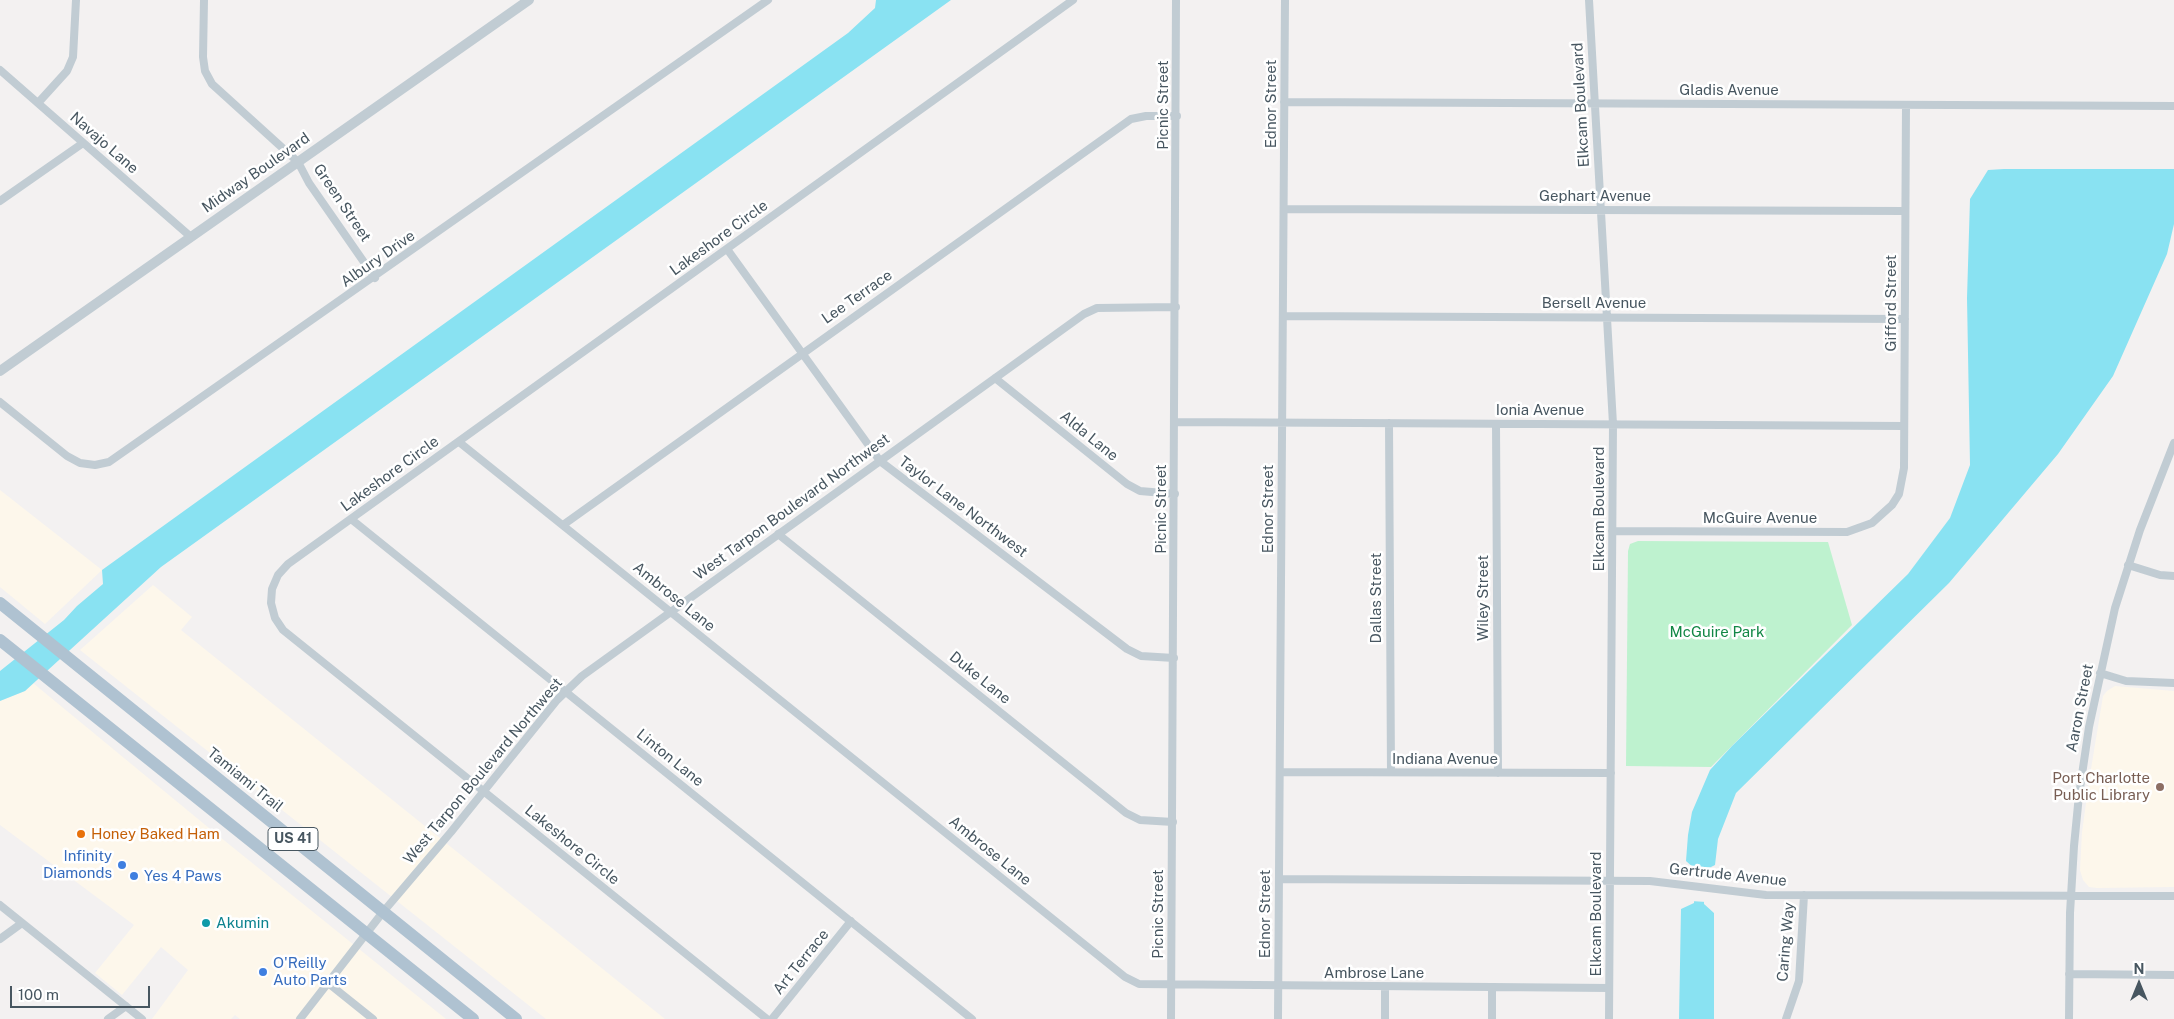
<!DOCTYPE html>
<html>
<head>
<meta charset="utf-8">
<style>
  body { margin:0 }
  #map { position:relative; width:2174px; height:1019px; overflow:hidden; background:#f3f1f1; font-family:"Public Sans",sans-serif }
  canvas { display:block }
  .north { position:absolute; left:2114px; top:959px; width:50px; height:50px; -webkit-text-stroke:4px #fff; paint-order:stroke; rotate:0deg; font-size:14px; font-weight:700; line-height:20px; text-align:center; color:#475660 }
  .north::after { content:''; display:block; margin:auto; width:18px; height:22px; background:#475660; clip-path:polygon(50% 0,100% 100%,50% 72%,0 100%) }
  .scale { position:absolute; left:10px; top:986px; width:140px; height:22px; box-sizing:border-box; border:2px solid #475660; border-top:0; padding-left:6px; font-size:15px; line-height:18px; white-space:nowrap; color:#475660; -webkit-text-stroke:4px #fff; paint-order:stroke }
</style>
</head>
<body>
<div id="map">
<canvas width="2174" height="1019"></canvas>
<div class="north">N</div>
<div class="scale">100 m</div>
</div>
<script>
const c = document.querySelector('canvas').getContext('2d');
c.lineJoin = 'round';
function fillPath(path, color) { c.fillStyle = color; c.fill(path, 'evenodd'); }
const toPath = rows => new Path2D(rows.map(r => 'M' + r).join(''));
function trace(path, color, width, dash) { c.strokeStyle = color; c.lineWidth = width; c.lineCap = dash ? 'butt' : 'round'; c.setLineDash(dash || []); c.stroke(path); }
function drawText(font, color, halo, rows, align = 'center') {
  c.font = font + ' "Public Sans",sans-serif'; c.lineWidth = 5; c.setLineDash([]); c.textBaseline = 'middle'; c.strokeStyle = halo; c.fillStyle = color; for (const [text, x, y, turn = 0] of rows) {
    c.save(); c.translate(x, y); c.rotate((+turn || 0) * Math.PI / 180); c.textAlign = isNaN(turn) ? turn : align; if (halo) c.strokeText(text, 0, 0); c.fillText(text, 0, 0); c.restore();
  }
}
fillPath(toPath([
  [0,490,102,570,45,624,0,587],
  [153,585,192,617,181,630,665,1019,546,1019,80,650],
  [33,683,215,833,446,1019,240,1019,235,1015,231,1019,152,1019,188,970,161,947,122,995,95,973,134,925,0,825,0,701,25,691],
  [2115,686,2174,691,2174,887,2097,888,2089,887,2083,880,2080,870,2082,832,2090,775,2103,696,2107,691]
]), '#fdf7eb');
fillPath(toPath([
  [1638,541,1828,542,1852,625,1711,767,1626,766,1628,551,1630,544]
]), '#bef2cf');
fillPath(toPath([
  [876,0,951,0,161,567,25,691,0,701,0,671,64,620,77,606,103,584,102,570,848,33,875,8],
  [2004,169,2174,169,2174,224,2167,254,2113,376,2058,454,1949,583,1736,793,1718,839,1715,865,1705,870,1704,878,1704,904,1714,913,1714,1019,1679,1019,1681,909,1694,903,1695,869,1686,861,1688,835,1692,812,1710,770,1732,746,1908,574,1950,518,1970,465,1967,298,1970,199,1988,170]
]), '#89e2f2');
fillPath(toPath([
  [1693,870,1707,872,1706,902,1691,901]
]), '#f3f1f1');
trace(toPath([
  [204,0,203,57,205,71,212,84,298,162,309,183,375,278],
  [1589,0,1613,424,1609,1019],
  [0,70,191,237],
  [1284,102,2174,106],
  [38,103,67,71,73,57,76,0],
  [0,201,83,143],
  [1284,209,1905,211],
  [727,249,880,461,1127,649,1141,656,1174,658],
  [1283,316,1905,319],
  [995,378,1127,484,1140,491,1175,494],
  [0,402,67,456,80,463,95,465,109,462,768,0],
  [1175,422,1904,426],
  [1389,423,1391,772],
  [1496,424,1498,773],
  [459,442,1125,977,1139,984,1609,988],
  [351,519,972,1019],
  [563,525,1131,119,1146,116,1177,116],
  [1612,531,1847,532,1872,523,1892,505,1899,494,1904,468,1906,105],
  [778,534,1126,813,1140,820,1173,822],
  [2128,565,2160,575,2174,576],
  [2100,673,2126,681,2174,683],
  [1280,772,1611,773],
  [1279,879,1650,881,1766,895,2174,896],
  [0,905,142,1019],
  [0,939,22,923],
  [2069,974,2174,975],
  [328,983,373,1019],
  [108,1019,126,1006],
  [300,1019,383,912,451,832,557,700,582,676,1084,314,1097,308,1176,307],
  [767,1019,283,630,275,618,271,603,272,589,278,575,288,564,1073,0],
  [772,1019,851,921],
  [1171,1019,1176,0],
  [1278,1019,1285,0],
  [1385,1019,1385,987],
  [1492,1019,1492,987],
  [1786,1019,1799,981,1804,895],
  [2069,1019,2070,913,2074,846,2079,795,2089,727,2115,608,2140,530,2174,443]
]), '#c1ccd3', 8);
trace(toPath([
  [0,371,529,0]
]), '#c1ccd3', 10);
trace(toPath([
  [0,603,516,1019],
  [0,640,473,1019]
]), '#afc2d1', 12);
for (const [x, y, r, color] of [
  [2160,787,5,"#8d6e63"],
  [81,834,5,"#e8710a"],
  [122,865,5,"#3f7fe0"],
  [134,876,5,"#3f7fe0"],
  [206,923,5,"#0f9aa8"],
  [263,972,5,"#3f7fe0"]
]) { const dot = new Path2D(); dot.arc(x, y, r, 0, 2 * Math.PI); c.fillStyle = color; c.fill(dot); trace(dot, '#fff', 2); }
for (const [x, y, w] of [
  [293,839,50]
]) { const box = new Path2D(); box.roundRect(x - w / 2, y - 11.5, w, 23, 4); c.fillStyle = '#fff'; c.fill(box); trace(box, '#475660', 1); }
drawText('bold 14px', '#475660', null, [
  ["US 41",293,839]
]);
drawText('15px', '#475660', '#fff', [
  ["Gladis Avenue",1729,90],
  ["Ednor Street",1271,104,-90],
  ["Picnic Street",1163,105,-90],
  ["Elkcam Boulevard",1581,105,-93],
  ["Navajo Lane",104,143,41],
  ["Midway Boulevard",256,173,-35],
  ["Gephart Avenue",1595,196],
  ["Green Street",342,203,56],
  ["Lakeshore Circle",719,238,-36],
  ["Albury Drive",378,259,-35],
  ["Lee Terrace",857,297,-35],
  ["Bersell Avenue",1594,303],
  ["Gifford Street",1891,303,-90],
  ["Ionia Avenue",1540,410],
  ["Alda Lane",1089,436,39],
  ["Lakeshore Circle",390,474,-36],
  ["West Tarpon Boulevard Northwest",792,507,-36],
  ["Taylor Lane Northwest",963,507,37],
  ["Picnic Street",1161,509,-90],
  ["Ednor Street",1268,509,-90],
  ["Elkcam Boulevard",1599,509,-90],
  ["McGuire Avenue",1760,518],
  ["Ambrose Lane",674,597,39],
  ["Dallas Street",1376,598,-90],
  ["Wiley Street",1483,598,-90],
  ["Duke Lane",980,678,39],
  ["Aaron Street",2080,708,-79],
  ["Linton Lane",670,758,39],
  ["Indiana Avenue",1445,759],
  ["West Tarpon Boulevard Northwest",483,771,-50],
  ["Tamiami Trail",245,780,39],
  ["Lakeshore Circle",572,845,39],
  ["Ambrose Lane",990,851,39],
  ["Gertrude Avenue",1728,875,6],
  ["Picnic Street",1158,914,-90],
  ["Ednor Street",1265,914,-90],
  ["Elkcam Boulevard",1596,914,-90],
  ["Caring Way",1786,942,-85],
  ["Art Terrace",801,962,-51],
  ["Ambrose Lane",1374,973]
]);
drawText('15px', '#128745', '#fff', [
  ["McGuire Park",1717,632]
]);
drawText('15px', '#785e54', '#fff', [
  ["Port Charlotte",2150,778],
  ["Public Library",2150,795]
], 'right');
drawText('15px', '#c56008', '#fff', [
  ["Honey Baked Ham",91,834]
], 'left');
drawText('15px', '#366cbe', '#fff', [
  ["Infinity",112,856,"right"],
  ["Diamonds",112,873,"right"],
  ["Yes 4 Paws",144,876],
  ["O'Reilly",273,963],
  ["Auto Parts",273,980]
], 'left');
drawText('15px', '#0d838f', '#fff', [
  ["Akumin",216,923]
], 'left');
</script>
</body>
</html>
